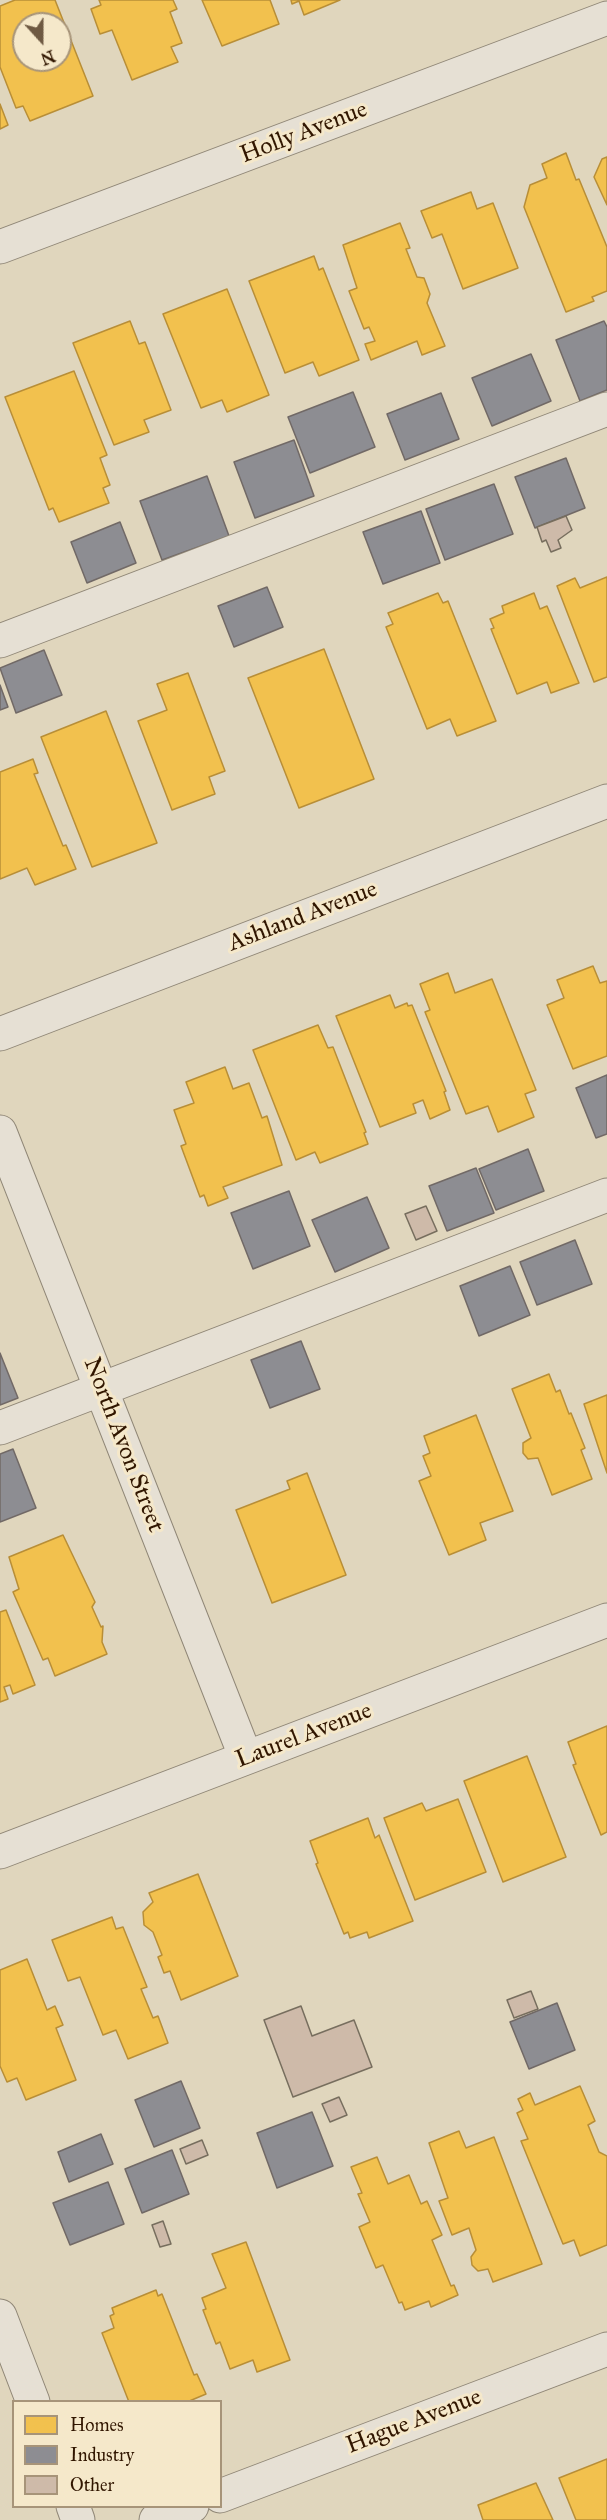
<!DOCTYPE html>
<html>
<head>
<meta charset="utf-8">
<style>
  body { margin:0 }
  #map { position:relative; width:607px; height:2520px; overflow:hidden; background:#e0d6bd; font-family:"IM FELL Great Primer",serif }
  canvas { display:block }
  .legend { position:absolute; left:12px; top:2400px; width:210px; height:108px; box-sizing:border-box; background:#f5e8ca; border:2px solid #a79479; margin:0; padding:8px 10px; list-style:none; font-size:18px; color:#311600 }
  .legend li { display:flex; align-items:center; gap:12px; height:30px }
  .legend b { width:30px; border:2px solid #a79479 }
  .north { position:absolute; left:12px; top:12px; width:60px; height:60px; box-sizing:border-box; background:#f5e8ca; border:2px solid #a79479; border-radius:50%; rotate:159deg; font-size:16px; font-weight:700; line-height:24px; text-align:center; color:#311600 }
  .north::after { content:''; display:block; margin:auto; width:21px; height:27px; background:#6e5942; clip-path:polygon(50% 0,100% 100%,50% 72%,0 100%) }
</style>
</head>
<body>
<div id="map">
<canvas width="607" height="2520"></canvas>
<ul class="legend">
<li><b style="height:16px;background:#f2c14e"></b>Homes</li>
<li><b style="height:16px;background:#8d8d92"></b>Industry</li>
<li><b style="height:16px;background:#cebaa9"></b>Other</li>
</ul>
<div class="north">N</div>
</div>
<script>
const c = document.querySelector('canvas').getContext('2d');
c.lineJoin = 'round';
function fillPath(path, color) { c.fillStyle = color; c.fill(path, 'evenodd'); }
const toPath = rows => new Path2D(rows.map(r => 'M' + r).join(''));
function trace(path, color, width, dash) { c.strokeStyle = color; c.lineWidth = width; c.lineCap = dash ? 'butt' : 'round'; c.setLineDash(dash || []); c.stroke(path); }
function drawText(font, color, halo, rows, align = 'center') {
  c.font = font + ' "IM FELL Great Primer",serif'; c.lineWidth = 6; c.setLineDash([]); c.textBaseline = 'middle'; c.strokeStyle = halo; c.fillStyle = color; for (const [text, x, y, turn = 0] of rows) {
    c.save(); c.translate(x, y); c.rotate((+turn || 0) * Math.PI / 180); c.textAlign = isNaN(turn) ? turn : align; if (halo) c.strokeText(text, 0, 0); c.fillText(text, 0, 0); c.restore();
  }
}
const homes = toPath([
  [15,0,55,0,93,96,30,121,23,106,16,108,0,67,0,6,15,0],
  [24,24,60,24,60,60,24,60,24,24],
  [99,0,173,0,177,9,170,12,182,43,171,47,178,62,132,80,112,30,100,34,91,9,101,5,99,0],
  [202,0,270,0,279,24,222,46,202,0],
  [291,0,340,0,304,15,299,1,292,4,291,0],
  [0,104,8,125,0,129,0,104],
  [566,153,576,180,579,179,607,247,607,291,592,297,594,301,566,312,524,207,530,185,547,178,542,164,566,153],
  [607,157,607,205,594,177,602,159,607,157],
  [471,192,477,209,493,203,518,268,463,289,442,234,432,238,421,211,471,192],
  [400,223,410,248,406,249,417,277,424,278,430,294,427,303,445,346,422,355,417,341,371,360,365,344,375,341,369,327,364,329,349,291,357,288,343,245,400,223],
  [314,256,319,270,323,268,359,360,319,376,313,362,285,373,249,281,314,256],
  [227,289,269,395,227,412,222,400,201,408,163,314,227,289],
  [130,321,139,344,145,342,171,410,144,420,149,432,114,445,73,343,130,321],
  [74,371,107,455,100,458,110,485,103,488,109,503,59,522,53,508,49,510,5,397,74,371],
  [607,577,607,677,594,682,557,586,575,578,580,588,607,577],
  [438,593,443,603,448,601,496,721,457,736,450,719,427,729,386,627,393,624,388,613,438,593],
  [534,593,540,609,547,606,579,683,551,693,547,682,517,694,491,629,494,628,490,619,504,613,502,606,534,593],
  [324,649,374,779,299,808,248,678,324,649],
  [188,673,225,771,209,777,215,794,172,810,138,721,167,710,157,684,188,673],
  [106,711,157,843,92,867,41,737,106,711],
  [33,759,38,773,34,774,63,846,66,845,76,869,35,885,27,868,0,879,0,772,33,759],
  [593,966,600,983,607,981,607,1056,573,1069,547,1005,564,998,557,980,593,966],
  [448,973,455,993,492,979,536,1090,525,1094,534,1117,498,1132,488,1106,466,1114,425,1012,430,1010,420,984,448,973],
  [390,995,395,1008,407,1003,408,1006,412,1005,446,1091,444,1092,450,1110,430,1119,423,1100,413,1104,416,1113,380,1127,336,1016,390,995],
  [318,1025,328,1048,333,1047,366,1132,364,1133,368,1144,320,1163,315,1152,296,1160,253,1050,318,1025],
  [225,1067,233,1089,249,1083,262,1118,267,1116,282,1165,223,1187,228,1198,208,1206,204,1195,200,1197,181,1146,186,1144,174,1110,194,1103,186,1082,225,1067],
  [549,1374,556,1392,560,1390,569,1414,571,1413,585,1448,581,1450,592,1479,552,1495,538,1458,528,1459,523,1453,523,1443,531,1438,512,1389,549,1374],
  [607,1395,607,1473,584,1404,607,1395],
  [476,1415,513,1511,480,1523,486,1540,449,1555,419,1481,431,1476,423,1456,430,1453,424,1436,476,1415],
  [307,1473,346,1575,272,1603,236,1510,290,1489,287,1481,307,1473],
  [63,1535,95,1602,92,1607,101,1627,103,1626,102,1642,107,1654,55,1676,48,1658,43,1660,13,1592,19,1589,9,1557,63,1535],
  [6,1610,35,1685,13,1694,10,1685,4,1687,8,1699,0,1702,0,1612,6,1610],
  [607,1726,607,1832,601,1835,573,1765,576,1764,568,1742,607,1726],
  [527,1756,566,1857,503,1882,464,1781,527,1756],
  [458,1799,486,1872,415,1900,384,1818,422,1803,426,1811,458,1799],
  [368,1818,375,1838,379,1835,413,1921,369,1938,367,1932,350,1938,348,1932,344,1934,316,1864,318,1863,310,1841,368,1818],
  [198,1874,238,1976,181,2000,170,1971,164,1973,158,1957,162,1955,153,1932,144,1925,143,1912,153,1902,149,1893,198,1874],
  [112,1917,116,1929,123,1927,147,1987,141,1989,153,2018,158,2016,168,2043,128,2059,116,2030,103,2035,80,1977,68,1981,52,1940,112,1917],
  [27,1959,47,2010,55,2006,63,2025,56,2028,76,2080,26,2100,17,2078,7,2082,0,2066,0,1970,27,1959],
  [580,2086,595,2121,588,2125,599,2152,607,2156,607,2245,580,2256,574,2240,563,2244,521,2141,528,2139,517,2113,523,2110,518,2099,530,2093,535,2105,580,2086],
  [459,2131,466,2148,494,2137,542,2264,493,2282,488,2269,478,2271,472,2265,471,2257,476,2250,469,2228,452,2235,439,2201,448,2198,429,2143,459,2131],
  [377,2157,388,2184,409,2175,421,2204,427,2201,442,2235,432,2240,451,2286,454,2285,458,2295,431,2307,429,2301,405,2310,402,2302,399,2303,383,2265,376,2268,359,2227,370,2222,358,2194,362,2193,351,2167,377,2157],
  [246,2242,290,2360,257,2372,253,2360,230,2369,220,2342,216,2344,203,2310,206,2309,202,2298,226,2288,212,2254,246,2242],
  [156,2290,158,2296,162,2294,194,2375,197,2374,206,2394,187,2402,129,2402,102,2333,114,2328,110,2316,114,2314,112,2308,156,2290],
  [607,2459,607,2520,576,2520,559,2478,607,2459],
  [536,2483,553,2520,483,2520,478,2505,536,2483]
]);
fillPath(homes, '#f2c14e');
trace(homes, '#b88e37', 1.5);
const industry = toPath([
  [604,321,607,327,607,390,580,401,556,340,604,321],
  [531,354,551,401,492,426,472,378,531,354],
  [353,392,375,447,310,473,288,417,353,392],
  [441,393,459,439,405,460,387,414,441,393],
  [294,440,314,496,255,518,234,462,294,440],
  [566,458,585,508,535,528,515,477,566,458],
  [207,476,229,536,162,560,140,501,207,476],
  [494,484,513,534,445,560,426,509,494,484],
  [421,511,440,563,383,584,363,532,421,511],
  [120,522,136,563,87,583,71,542,120,522],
  [267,587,283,627,234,647,218,606,267,587],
  [44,650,62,695,16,713,0,668,44,650],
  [0,685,8,707,0,710,0,685],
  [607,1075,607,1134,596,1138,576,1088,607,1075],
  [528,1149,544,1191,496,1210,479,1169,528,1149],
  [476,1168,494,1213,447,1231,429,1186,476,1168],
  [289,1191,310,1246,253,1269,231,1213,289,1191],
  [367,1197,389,1248,335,1272,312,1220,367,1197],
  [575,1240,592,1284,537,1305,520,1262,575,1240],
  [510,1266,530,1315,479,1336,460,1286,510,1266],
  [301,1341,320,1389,270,1408,251,1360,301,1341],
  [0,1353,18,1398,0,1405,0,1353],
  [13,1449,36,1508,0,1522,0,1454,13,1449],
  [557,2003,575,2050,529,2069,510,2022,557,2003],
  [181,2081,200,2128,154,2147,135,2100,181,2081],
  [312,2112,333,2166,277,2188,257,2133,312,2112],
  [101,2134,113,2164,69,2182,58,2152,101,2134],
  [172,2150,189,2194,142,2213,125,2169,172,2150],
  [108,2182,124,2224,70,2245,53,2203,108,2182]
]);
fillPath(industry, '#8d8d92');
trace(industry, '#716966', 1.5);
const building = toPath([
  [566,516,572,530,558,540,561,548,551,552,546,540,542,542,537,527,566,516],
  [426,1206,437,1231,416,1240,405,1214,426,1206],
  [531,1991,538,2009,514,2018,507,2000,531,1991],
  [301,2006,312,2036,354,2020,372,2067,293,2097,264,2020,301,2006],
  [339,2097,347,2115,330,2122,322,2104,339,2097],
  [202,2140,208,2155,186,2164,180,2149,202,2140],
  [163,2221,171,2244,160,2247,152,2225,163,2221]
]);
fillPath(building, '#cebaa9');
trace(building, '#776e5e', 1.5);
const minor = toPath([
  [0,247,607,18],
  [0,641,607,409],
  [0,1034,607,801],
  [0,1132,246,1758],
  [0,1428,607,1195],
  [0,1852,607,1620],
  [0,2316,33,2402],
  [220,2496,607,2349],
  [73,2506,78,2520],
  [156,2520,192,2506]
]);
trace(minor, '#908777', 35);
trace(minor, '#e6e0d4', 33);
drawText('24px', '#311600', '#f5e8ca', [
  ["Holly Avenue",304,133,-21],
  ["Ashland Avenue",303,917,-21],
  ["North Avon Street",123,1445,69],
  ["Laurel Avenue",304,1736,-21],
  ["Hague Avenue",414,2422,-21]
]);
</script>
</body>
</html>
